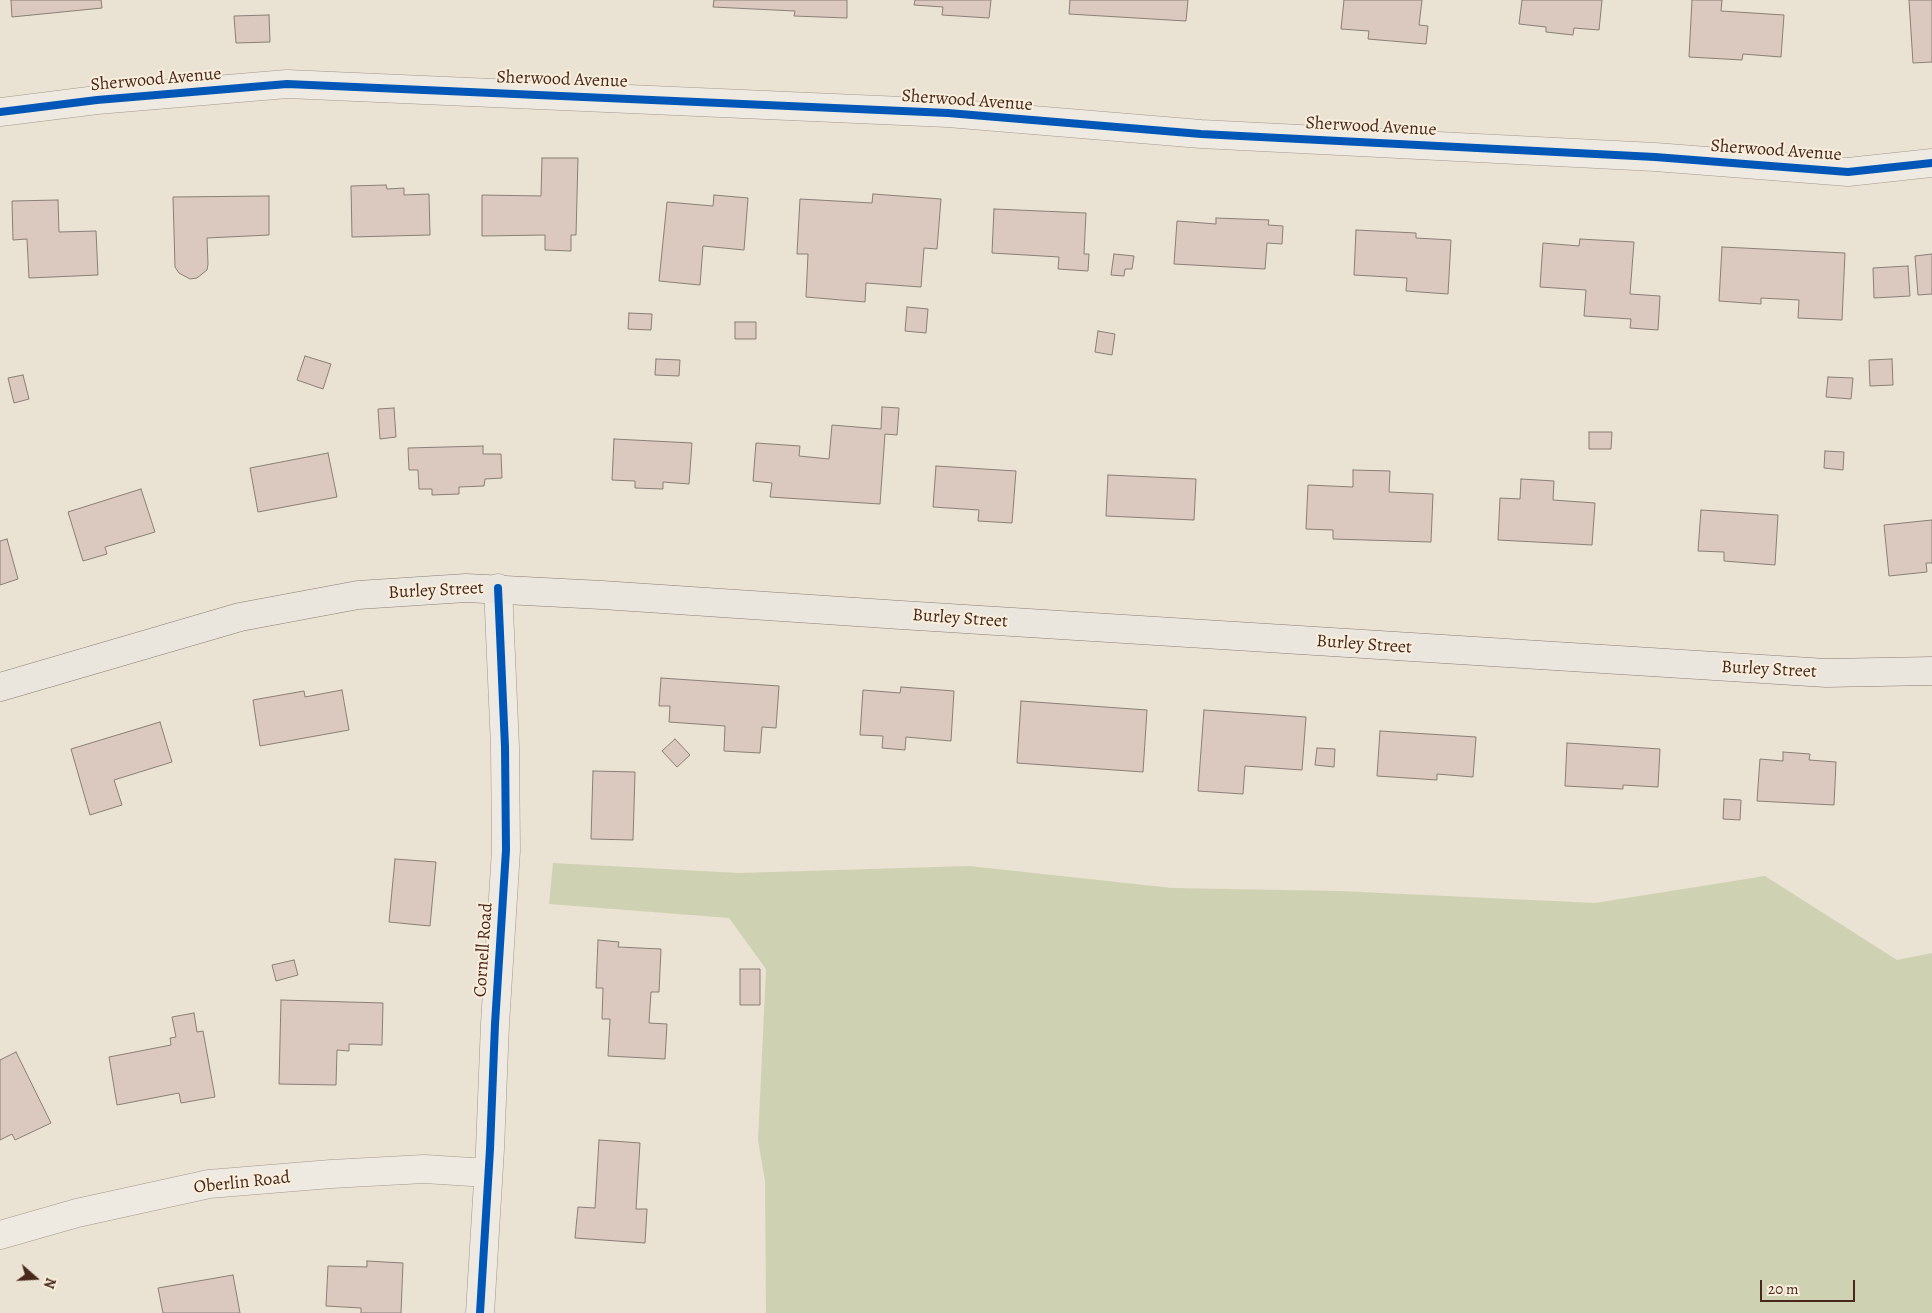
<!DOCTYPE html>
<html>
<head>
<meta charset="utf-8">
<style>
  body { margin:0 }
  #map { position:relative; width:1932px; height:1313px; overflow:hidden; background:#eae2d2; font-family:Alegreya,serif }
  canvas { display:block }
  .north { position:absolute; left:10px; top:1253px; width:50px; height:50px; -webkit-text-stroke:4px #f8eedb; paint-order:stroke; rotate:109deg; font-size:14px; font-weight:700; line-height:20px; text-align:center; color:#49281b }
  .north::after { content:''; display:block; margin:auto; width:18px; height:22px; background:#49281b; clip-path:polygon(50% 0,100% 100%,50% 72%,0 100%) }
  .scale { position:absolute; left:1760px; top:1280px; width:95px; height:22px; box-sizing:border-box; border:2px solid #49281b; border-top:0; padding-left:6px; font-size:15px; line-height:18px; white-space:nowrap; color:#49281b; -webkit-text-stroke:4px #f8eedb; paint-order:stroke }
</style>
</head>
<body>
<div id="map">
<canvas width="1932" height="1313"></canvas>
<div class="north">N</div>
<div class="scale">20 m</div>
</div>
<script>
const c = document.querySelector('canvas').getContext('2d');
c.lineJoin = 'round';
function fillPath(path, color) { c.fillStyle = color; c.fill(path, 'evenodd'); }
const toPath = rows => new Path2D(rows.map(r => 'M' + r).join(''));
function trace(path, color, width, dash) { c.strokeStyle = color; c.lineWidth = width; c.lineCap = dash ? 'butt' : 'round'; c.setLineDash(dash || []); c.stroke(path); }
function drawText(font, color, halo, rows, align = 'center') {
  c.font = font + ' Alegreya,serif'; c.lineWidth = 4; c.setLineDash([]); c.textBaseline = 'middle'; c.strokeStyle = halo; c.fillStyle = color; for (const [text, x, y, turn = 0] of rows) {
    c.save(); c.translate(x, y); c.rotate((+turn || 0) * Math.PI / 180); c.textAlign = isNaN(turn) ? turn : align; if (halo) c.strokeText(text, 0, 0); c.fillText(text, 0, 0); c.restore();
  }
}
fillPath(toPath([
  [553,863,739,873,969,866,1172,888,1340,891,1595,903,1765,876,1897,960,1932,953,1932,1313,766,1313,765,1181,758,1140,766,969,729,918,549,904]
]), '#cfd2b2');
const building = toPath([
  [11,0,101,0,102,8,12,17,11,0],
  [714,0,847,0,847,18,794,16,795,11,713,7,714,0],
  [915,0,991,0,989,18,942,15,943,7,914,5,915,0],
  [1070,0,1188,0,1186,21,1069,14,1070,0],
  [1344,0,1422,0,1419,25,1428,26,1426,44,1368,39,1369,31,1341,29,1344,0],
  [1522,0,1602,0,1599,30,1574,28,1573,35,1546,32,1546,27,1519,24,1522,0],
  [1692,0,1722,0,1721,11,1784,15,1781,57,1743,54,1742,60,1689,57,1692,0],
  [1909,0,1932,0,1932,62,1913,63,1909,0],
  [269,15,270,42,236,43,234,16,269,15],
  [542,158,578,158,576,235,571,235,571,251,545,250,545,235,482,236,482,195,541,196,542,158],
  [386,185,387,189,404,188,404,195,429,194,430,235,352,237,351,186,386,185],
  [873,194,941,199,937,249,924,248,921,287,866,283,865,302,806,297,808,254,797,254,800,199,872,203,873,194],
  [714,195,748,198,744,250,703,246,700,285,659,281,667,202,713,206,714,195],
  [269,196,269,235,207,238,208,264,207,270,197,278,190,279,179,273,175,267,173,197,269,196],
  [58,200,59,232,96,231,98,275,29,278,27,239,13,240,12,201,58,200],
  [994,209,1086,213,1084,254,1089,254,1088,271,1058,269,1059,257,992,253,994,209],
  [1216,218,1269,220,1268,225,1283,226,1282,244,1267,243,1265,269,1174,264,1177,221,1216,224,1216,218],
  [1356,230,1416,233,1416,238,1451,240,1448,294,1406,291,1407,278,1354,275,1356,230],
  [1580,239,1634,242,1630,294,1660,296,1658,330,1630,328,1631,319,1584,316,1586,290,1540,287,1543,243,1579,246,1580,239],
  [1722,247,1845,253,1842,320,1798,318,1799,300,1761,298,1761,304,1719,301,1722,247],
  [1114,254,1134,256,1132,269,1125,269,1124,276,1111,275,1114,254],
  [1932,254,1932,294,1918,295,1915,256,1932,254],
  [1908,266,1910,296,1874,298,1873,268,1908,266],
  [907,307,928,309,926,333,905,331,907,307],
  [629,313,652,314,651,330,628,329,629,313],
  [735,322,756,322,756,339,735,339,735,322],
  [1098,331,1115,334,1112,355,1095,352,1098,331],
  [305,356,331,364,323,389,297,380,305,356],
  [656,359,680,360,679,376,655,375,656,359],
  [1892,359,1893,385,1870,386,1869,360,1892,359],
  [23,375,29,399,14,403,8,378,23,375],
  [1828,377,1853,378,1851,399,1826,397,1828,377],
  [882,407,899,408,897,435,885,434,880,504,770,497,772,483,753,481,756,443,800,446,799,456,829,459,832,425,881,429,882,407],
  [394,408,396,437,380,439,378,409,394,408],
  [1589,432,1612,432,1611,449,1589,449,1589,432],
  [614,439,692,443,689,484,663,482,663,489,635,488,635,481,612,480,614,439],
  [483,446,483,454,501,454,502,478,485,479,484,486,459,487,459,494,432,495,432,489,419,489,418,470,409,470,408,448,483,446],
  [1825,451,1844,452,1843,470,1824,468,1825,451],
  [328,453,337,497,258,512,250,468,328,453],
  [936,466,1016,471,1012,523,978,521,979,510,933,507,936,466],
  [1353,470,1390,471,1389,492,1433,494,1431,542,1333,539,1333,530,1306,529,1308,485,1353,487,1353,470],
  [1108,475,1196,479,1194,520,1106,516,1108,475],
  [1521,479,1554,481,1553,500,1595,503,1592,545,1498,540,1500,498,1520,499,1521,479],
  [141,489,155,532,105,547,107,554,83,561,68,512,141,489],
  [1701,510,1778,515,1775,565,1724,561,1724,552,1698,551,1701,510],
  [1932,520,1932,563,1926,563,1927,572,1889,576,1884,525,1932,520],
  [7,539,18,579,0,585,0,541,7,539],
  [661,678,779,686,776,728,762,727,760,753,724,751,725,726,669,722,670,706,659,706,661,678],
  [901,687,954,691,951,741,906,737,905,750,882,748,883,736,860,735,863,690,900,693,901,687],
  [342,690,349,730,260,746,253,700,304,691,305,697,342,690],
  [1021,701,1147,710,1143,772,1017,763,1021,701],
  [1204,710,1306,717,1302,770,1245,766,1243,794,1198,791,1204,710],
  [160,722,172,762,114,780,122,805,90,815,71,749,160,722],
  [1380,731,1476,737,1473,777,1437,774,1437,780,1377,776,1380,731],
  [675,739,690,755,677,767,662,751,675,739],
  [1567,743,1660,749,1658,787,1623,785,1623,789,1565,786,1567,743],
  [1317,748,1335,749,1334,767,1315,765,1317,748],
  [1783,752,1810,754,1809,760,1836,762,1834,805,1757,801,1760,759,1783,761,1783,752],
  [593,771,635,772,633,840,591,839,593,771],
  [1724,799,1741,800,1740,820,1723,819,1724,799],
  [395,859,436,862,430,926,389,922,395,859],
  [598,940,619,942,618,947,661,949,659,992,651,992,649,1023,667,1024,665,1059,608,1056,610,1019,602,1019,603,988,596,988,598,940],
  [294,960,298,975,276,981,272,965,294,960],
  [740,969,760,969,760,1005,740,1005,740,969],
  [281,1000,383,1003,382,1045,349,1044,349,1051,337,1050,336,1085,279,1084,281,1000],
  [194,1013,197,1032,203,1031,215,1097,181,1103,179,1093,117,1105,109,1057,171,1045,170,1038,176,1037,172,1017,194,1013],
  [16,1052,51,1123,15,1140,12,1134,0,1140,0,1060,16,1052],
  [599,1140,640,1143,636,1209,647,1209,645,1243,575,1238,578,1207,595,1208,599,1140],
  [367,1261,403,1263,401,1313,361,1313,361,1308,326,1306,328,1266,367,1267,367,1261],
  [233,1275,240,1313,163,1313,158,1288,233,1275]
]);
fillPath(building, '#dbc9c0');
trace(building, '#897f76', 1);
const minor = toPath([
  [0,112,97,100,287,84,948,113,1201,134,1655,157,1848,172,1932,163],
  [0,1235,77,1213,209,1184,331,1174,424,1169,488,1173],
  [480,1313,490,1149,495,1024,506,850,505,747,498,588]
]);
const major = toPath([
  [0,687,240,617,358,595,466,588,602,595,901,615,1826,673,1932,671]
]);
trace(minor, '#a1988d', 29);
trace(major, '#897f76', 29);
trace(minor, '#eeeae1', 28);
trace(major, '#ebe6dd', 28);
trace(toPath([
  [0,112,97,100,287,84,948,113,1201,134,1655,157,1848,172,1932,163],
  [480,1313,490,1149,495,1024,506,850,505,747,498,588]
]), '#0057b8', 8);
drawText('18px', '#49281b', '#f8eedb', [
  ["Sherwood Avenue",156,80,-5],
  ["Sherwood Avenue",562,80,2],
  ["Sherwood Avenue",967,101,4],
  ["Sherwood Avenue",1371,127,3],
  ["Sherwood Avenue",1776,151,4],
  ["Burley Street",436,591,-3],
  ["Burley Street",960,619,4],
  ["Burley Street",1364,645,4],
  ["Burley Street",1769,670,3],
  ["Cornell Road",484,950,-86],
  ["Oberlin Road",242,1183,-6]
]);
</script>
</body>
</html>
